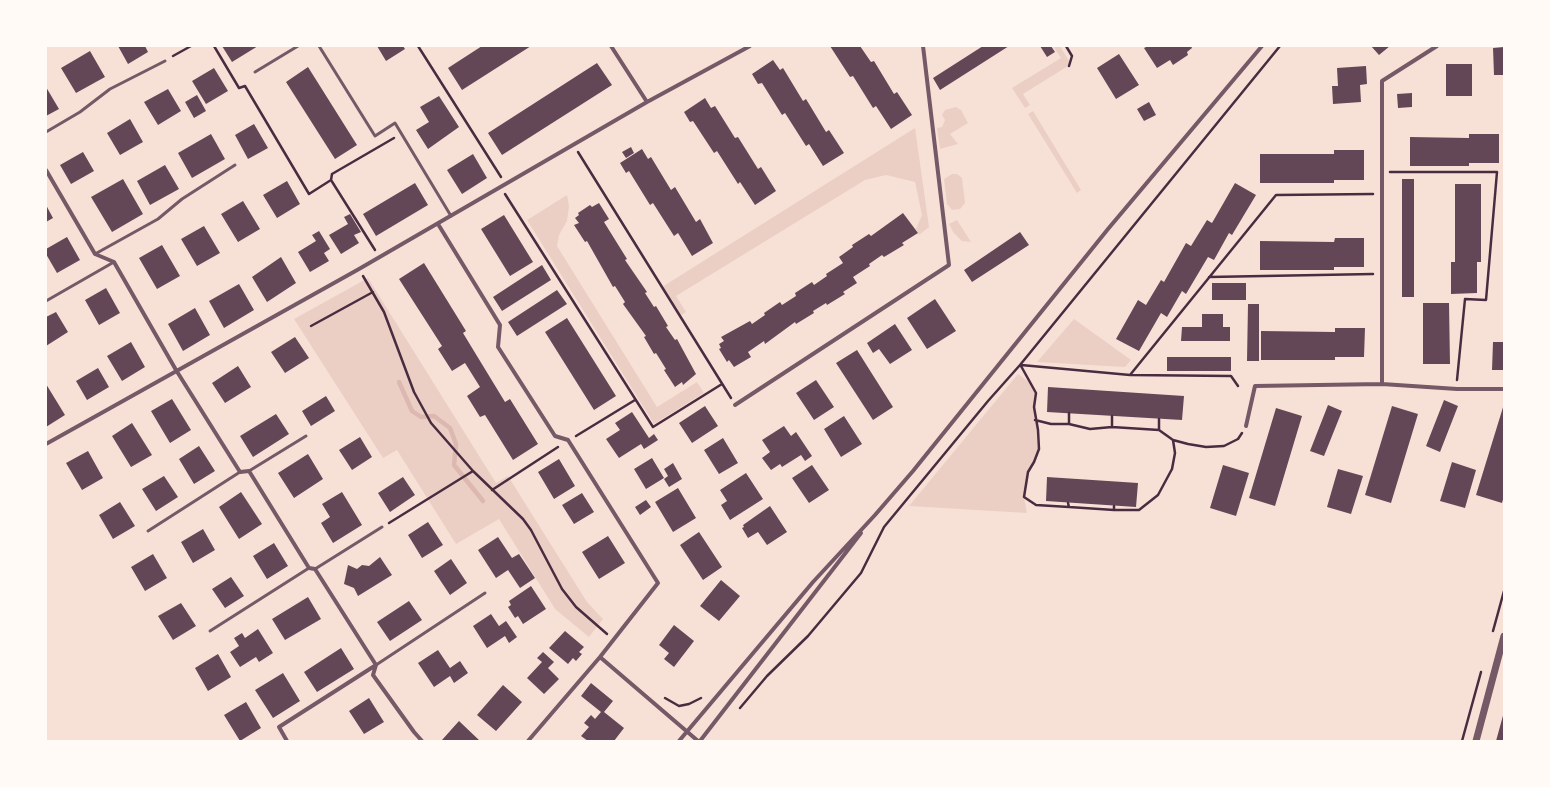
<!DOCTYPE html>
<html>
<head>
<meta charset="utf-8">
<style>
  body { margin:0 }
  #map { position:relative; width:1550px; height:787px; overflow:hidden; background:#f7e1d7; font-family:Georgia,serif }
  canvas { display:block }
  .frame { position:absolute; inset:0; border:47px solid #fffaf5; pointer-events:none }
</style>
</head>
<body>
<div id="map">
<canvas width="1550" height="787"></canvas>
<div class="frame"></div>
</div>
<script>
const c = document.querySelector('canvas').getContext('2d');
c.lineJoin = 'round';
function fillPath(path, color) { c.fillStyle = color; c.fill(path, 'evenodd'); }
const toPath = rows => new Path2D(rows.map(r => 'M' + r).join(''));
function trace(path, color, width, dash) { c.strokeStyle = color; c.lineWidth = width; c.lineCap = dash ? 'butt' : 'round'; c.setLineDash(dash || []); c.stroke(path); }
fillPath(toPath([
  [1053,46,1060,46,1069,61,1068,66,1023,94,1030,105,1025,108,1012,88,1061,58],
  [956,107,961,110,968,123,950,134,958,144,940,149,937,128,942,127,945,120,942,115,945,110],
  [1033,111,1081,190,1077,193,1028,114],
  [915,128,929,227,919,235,916,229,922,215,915,182,886,175,865,180,676,296,686,312,680,316,662,287],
  [952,174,957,174,962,178,965,203,960,209,952,210,947,204,944,179],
  [567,195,569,206,567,221,559,235,557,246,657,407,697,382,704,393,654,424,527,220],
  [957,220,971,242,962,241,953,232,949,224],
  [368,278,496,483,508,476,587,602,603,619,589,637,555,609,499,519,456,544,397,450,383,458,294,319],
  [1074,319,1131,360,1125,367,1037,362],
  [1018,374,1033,385,1036,393,1034,407,1038,430,1039,449,1028,472,1024,497,1027,513,909,506]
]), '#ebcfc5');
trace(toPath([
  [399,382,412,411,421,417,434,416,450,428,456,444,454,465,483,501]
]), '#dcb8b0', 4.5);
fillPath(toPath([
  [118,46,145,46,148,52,128,64],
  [222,46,258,46,232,62],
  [377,46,403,46,405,49,386,61],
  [482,46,531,46,462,90,448,68],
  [830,46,860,46,871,62,874,61,894,94,897,92,912,115,891,129,876,106,873,108,853,76,850,77],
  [983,46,1009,46,940,90,933,78],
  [1040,46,1051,46,1055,52,1047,57],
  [1148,46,1191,46,1192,48,1187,52,1188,55,1173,65,1170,60,1157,68,1144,48],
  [1371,46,1390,46,1379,55],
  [1504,47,1504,75,1494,75,1493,48],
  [90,51,105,77,76,93,61,68],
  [1119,54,1139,85,1116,99,1097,68],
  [773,60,780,70,783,68,803,101,806,99,826,132,829,130,844,153,823,166,809,144,806,146,785,113,782,115,762,83,758,84,752,74],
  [597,63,612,85,502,155,488,133],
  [1446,64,1472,64,1472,96,1446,96],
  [1366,66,1367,84,1360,85,1361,102,1333,104,1332,86,1338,86,1337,68],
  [308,67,357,145,335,159,286,82],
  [214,68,228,91,206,104,192,81],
  [46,87,59,109,46,116],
  [168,89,181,111,158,125,144,102],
  [1412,93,1412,107,1398,108,1397,94],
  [197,95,206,111,194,118,185,102],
  [439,96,459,127,428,149,416,130,429,122,420,107],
  [705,98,711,108,715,106,735,138,738,137,758,169,761,167,776,191,755,205,740,182,738,184,717,151,714,153,693,121,690,122,684,112],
  [1149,102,1156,115,1144,121,1137,109],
  [130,119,143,142,120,155,107,133],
  [254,124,268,148,248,159,235,135],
  [211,134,225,159,192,178,178,153],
  [1469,134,1499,134,1499,163,1469,163,1469,166,1410,166,1410,137,1469,138],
  [631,147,634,153,626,158,622,152],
  [642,149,648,159,651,157,671,190,675,187,696,222,700,219,713,243,692,256,678,233,674,236,653,203,650,205,629,171,626,173,620,163],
  [1334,150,1364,150,1364,180,1334,180,1334,183,1260,183,1260,154,1334,154],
  [83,152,94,171,71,184,60,165],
  [473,154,487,178,462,194,447,170],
  [165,165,179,189,150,205,137,181],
  [123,179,143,214,112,232,91,197],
  [1402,179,1414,179,1414,297,1402,297],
  [287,181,300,204,277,218,263,195],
  [415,183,428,205,376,236,363,214],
  [1235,183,1256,195,1232,235,1229,233,1214,260,1208,257,1186,294,1182,291,1167,317,1161,313,1139,351,1116,339,1138,300,1146,305,1161,280,1164,282,1186,243,1191,246,1207,220,1212,223],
  [1455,184,1481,184,1481,262,1477,262,1477,293,1451,294,1451,262,1455,262],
  [243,201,260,229,238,242,221,214],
  [599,203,609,219,604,222,627,259,625,260,647,292,645,293,654,307,656,306,668,326,666,327,675,340,677,339,696,374,683,385,682,382,675,387,664,370,666,369,656,353,654,354,644,337,646,336,623,304,625,302,615,286,613,287,587,241,585,242,574,225,579,223,575,218,579,215,578,213,590,205,592,207],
  [46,205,53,218,46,222],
  [903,213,918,233,902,243,904,245,884,257,882,255,869,264,870,266,853,277,857,283,843,292,845,294,827,305,826,303,813,311,814,313,796,324,795,322,765,344,764,341,748,352,751,357,734,367,729,360,727,362,719,349,721,348,719,344,724,341,721,337,750,321,752,324,765,315,764,313,780,302,782,305,796,296,795,293,812,282,814,285,827,276,826,274,843,263,839,257,853,247,852,245,869,234,871,236],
  [350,214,361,232,354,235,359,243,341,254,329,235,348,224,344,217],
  [504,215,533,262,510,276,481,229],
  [204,226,220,253,197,266,181,239],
  [319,231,330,249,324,253,329,261,310,272,298,252,316,241,312,235],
  [1020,232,1029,245,972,282,964,270],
  [67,237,80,260,57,273,46,254,46,249],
  [1335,238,1364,238,1364,267,1334,267,1334,270,1260,270,1260,241,1334,242],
  [162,245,180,276,157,289,139,258],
  [281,257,296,283,267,302,252,277],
  [424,263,466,331,463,333,505,402,510,399,538,444,513,460,485,415,480,417,467,396,480,387,465,363,452,371,438,349,442,346,399,279],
  [542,265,551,280,502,311,493,297],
  [1212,283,1246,283,1246,300,1212,300],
  [239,284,254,310,224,328,209,301],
  [106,288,120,313,99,325,85,300],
  [557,290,567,304,517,336,508,322],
  [935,299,956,331,927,349,907,318],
  [1423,303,1449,303,1450,364,1423,364],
  [1248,304,1259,304,1259,361,1247,361],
  [195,308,210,335,183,351,168,324],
  [56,312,68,332,46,346,46,317],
  [1202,314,1223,314,1223,327,1230,327,1230,341,1181,341,1182,327,1202,327],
  [567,318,616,396,594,410,545,332],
  [895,324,912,350,890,364,879,349,873,353,867,343],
  [1335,328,1365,328,1364,357,1335,357,1335,360,1261,360,1261,331,1335,332],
  [295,337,309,358,285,373,271,352],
  [131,342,145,367,122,381,107,356],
  [1493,342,1504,342,1504,370,1492,370],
  [857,350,893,407,873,420,836,363],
  [1167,357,1231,357,1231,371,1167,371],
  [238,366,251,387,225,403,212,383],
  [98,368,109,387,87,400,76,381],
  [816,380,834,407,814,420,796,393],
  [46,384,65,415,46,427],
  [1048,387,1184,396,1182,420,1047,412],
  [326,396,335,411,311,426,302,411],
  [172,399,191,430,170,443,151,411],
  [1444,400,1458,406,1440,452,1426,446],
  [1504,404,1504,496,1502,503,1476,495],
  [1328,405,1342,411,1324,456,1310,451],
  [705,406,718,426,692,443,679,423],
  [1392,406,1418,414,1391,503,1365,495],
  [1276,408,1302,416,1275,506,1249,498],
  [632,412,649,438,654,434,658,440,644,449,641,444,619,458,606,439,620,430,615,423],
  [276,414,289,434,253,457,240,436],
  [844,416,862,444,841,457,824,429],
  [132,423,152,455,131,467,112,436],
  [784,426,791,436,796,432,812,456,805,461,801,455,782,467,780,464,771,470,762,458,770,452,762,440],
  [360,437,372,457,352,470,339,450],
  [723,438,738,463,719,474,704,450],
  [199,446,215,471,194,484,179,459],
  [88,451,103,478,82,490,66,463],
  [308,454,323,479,294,498,278,473],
  [652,458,664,478,646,489,634,469],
  [559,459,575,486,554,499,538,472],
  [1452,462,1476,470,1465,508,1440,501],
  [673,463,682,479,669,487,664,479,668,476,664,469],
  [812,465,829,490,809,503,792,478],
  [1223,465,1249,473,1236,516,1210,508],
  [1338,469,1363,476,1351,514,1327,507],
  [746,473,763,499,730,520,721,505,727,501,720,490],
  [164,476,178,497,156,511,142,489],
  [403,477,415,495,390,512,378,493],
  [1047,477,1138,483,1136,507,1046,501],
  [678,488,696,518,673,532,655,502],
  [241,492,262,524,239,539,219,507],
  [342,492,362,525,333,543,321,523,330,517,322,504],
  [582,493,594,512,574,524,562,505],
  [646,500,651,507,640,515,635,507],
  [120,502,135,526,113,539,99,515],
  [770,506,787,532,767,545,758,532,748,538,742,528,744,527,743,525],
  [428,522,443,545,422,558,408,535],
  [203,529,215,550,193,563,181,542],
  [699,532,722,567,703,580,680,545],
  [608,536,625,563,599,579,582,552],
  [498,537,512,558,519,554,535,578,520,588,508,570,496,578,478,550],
  [274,543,288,566,267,579,253,556],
  [153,554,167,578,145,591,131,567],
  [380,557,392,575,358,596,354,588,344,584,348,565,357,569,362,565,369,566],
  [451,559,467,583,450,595,434,571],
  [231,577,244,596,225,608,212,589],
  [721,580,740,596,719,621,700,606],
  [531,586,546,609,523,624,518,616,515,618,508,607,511,605,509,601],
  [308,597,321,619,285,640,272,619],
  [409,601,422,620,390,641,377,622],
  [181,603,196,626,173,640,158,616],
  [491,614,499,626,506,621,517,637,509,643,505,636,487,648,473,626],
  [674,625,694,641,674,667,664,659,669,653,659,645],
  [258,629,273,653,259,662,256,657,240,667,230,652,239,646,234,638,242,633,245,638],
  [565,631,584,647,579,652,582,654,576,661,573,658,568,664,549,648],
  [341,648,354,669,317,692,304,672],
  [438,650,450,668,460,661,468,673,454,683,450,676,434,687,418,663],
  [543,652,554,662,548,668,559,679,544,694,527,678,542,662,537,658],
  [218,654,231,677,208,691,195,668],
  [283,673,300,701,273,718,255,690],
  [591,683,613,701,604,712,624,728,614,741,588,741,581,736,589,727,584,723,591,715,595,719,601,712,581,696],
  [503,685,522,702,496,731,477,715],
  [369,698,384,722,364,734,349,711],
  [246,702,261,728,240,741,224,715],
  [1504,712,1504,741,1496,741],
  [459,721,479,740,478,741,442,740]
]), '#644757');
trace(toPath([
  [214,46,239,88,245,86,309,194,331,180,375,250],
  [418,46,501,177],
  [1066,46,1072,56,1069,66],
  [173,56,191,46],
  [578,152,731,398],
  [1390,172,1497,172,1486,300,1465,299,1457,380],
  [331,180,332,174,394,138],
  [505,194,653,427,722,384],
  [363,276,384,312,414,392,431,423,473,471,523,519,531,530,562,589,576,607,607,634],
  [1209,277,1373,274],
  [311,326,373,292],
  [1021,365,1130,375,1231,376,1238,386],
  [1021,366,1036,393,1034,407,1038,430,1039,449,1034,462,1028,472,1024,497,1036,505,1069,507],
  [1130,375,1276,195,1373,194],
  [1069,413,1069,424,1090,429,1112,427],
  [1112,416,1112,427,1159,430],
  [1159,419,1159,430,1173,440,1188,444,1206,447,1224,446,1238,439,1242,433],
  [1035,420,1051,424,1069,424],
  [576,436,635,400],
  [492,490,558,447],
  [1068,503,1069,507,1114,510,1114,506],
  [1114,510,1139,510,1158,495,1172,469,1175,453,1173,440],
  [389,523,473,471],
  [1493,631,1504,591],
  [665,698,679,706,689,704,701,698],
  [740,708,767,676,808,636,861,573,884,527,988,401,1020,365,1280,46],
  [1462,741,1481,672]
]), '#4a2c40', 2.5);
trace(toPath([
  [319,46,375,136,395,123,451,216],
  [255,72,298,46],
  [46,132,80,112,110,89,165,61],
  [95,254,158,219,182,199,235,165],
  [46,301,114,262],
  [249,471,306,436],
  [148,531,240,472],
  [315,569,382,527],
  [210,631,309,568],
  [376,665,485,593]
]), '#755966', 3);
trace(toPath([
  [611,46,647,102],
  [46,170,95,254,114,262,176,370,240,472,249,471,309,568,315,569,376,665,373,675,414,732,422,741],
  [438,224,500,325,498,347,555,436,568,440,658,583,600,657,528,741],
  [1382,384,1382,81,1437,46],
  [735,405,949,265,923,46],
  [1246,426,1255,386,1382,384,1457,389,1504,389],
  [46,444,359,269,647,102,750,46],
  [600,657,698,741],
  [287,741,279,727,376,665],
  [679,741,813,582,875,515,913,471,1108,229,1262,46],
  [700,741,861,533]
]), '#755966', 4);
trace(toPath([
  [1476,741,1504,636]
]), '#755966', 7);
</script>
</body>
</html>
